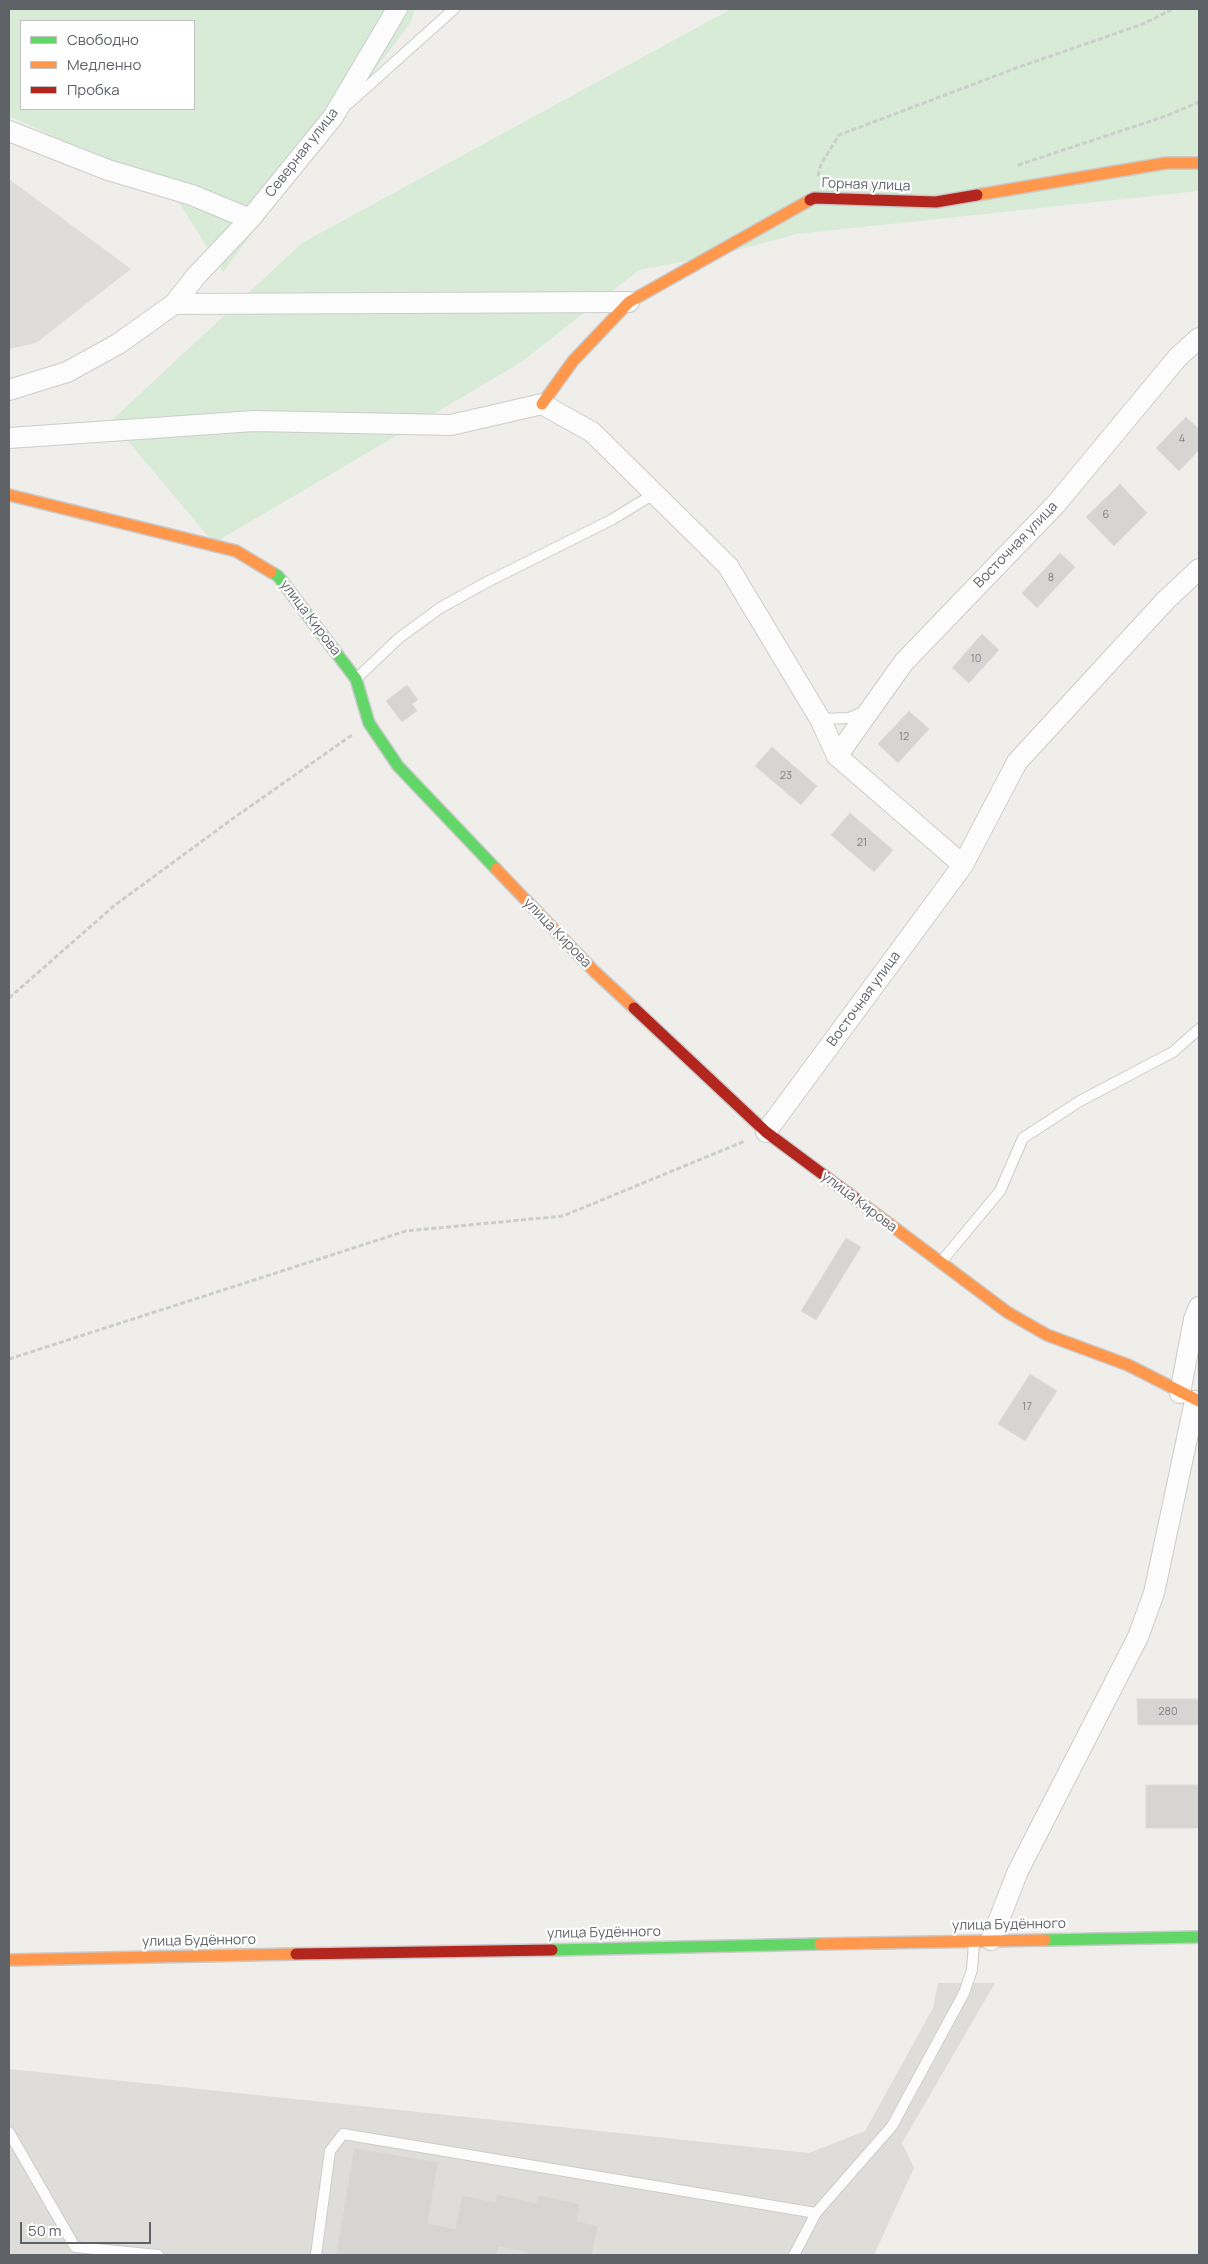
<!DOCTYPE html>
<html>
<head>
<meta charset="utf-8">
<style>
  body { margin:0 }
  #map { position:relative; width:1208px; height:2264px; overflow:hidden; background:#efeeea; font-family:Manrope,sans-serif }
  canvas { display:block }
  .frame { position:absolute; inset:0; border:10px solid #5f6368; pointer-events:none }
  .legend { position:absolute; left:20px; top:20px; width:175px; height:90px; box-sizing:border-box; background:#fff; border:1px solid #bfc1c3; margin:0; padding:6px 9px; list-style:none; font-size:15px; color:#5f6368 }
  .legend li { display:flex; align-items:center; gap:10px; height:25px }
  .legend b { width:25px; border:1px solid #bfc1c3 }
  .scale { position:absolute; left:20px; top:2222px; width:131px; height:22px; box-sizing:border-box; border:2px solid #5f6368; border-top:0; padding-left:6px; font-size:15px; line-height:18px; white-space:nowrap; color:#5f6368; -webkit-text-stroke:4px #fff; paint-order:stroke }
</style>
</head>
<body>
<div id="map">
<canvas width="1208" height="2264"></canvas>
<div class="frame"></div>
<ul class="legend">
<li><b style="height:6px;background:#63d668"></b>Свободно</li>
<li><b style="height:6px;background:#ff974d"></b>Медленно</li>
<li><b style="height:6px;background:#b3261e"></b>Пробка</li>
</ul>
<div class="scale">50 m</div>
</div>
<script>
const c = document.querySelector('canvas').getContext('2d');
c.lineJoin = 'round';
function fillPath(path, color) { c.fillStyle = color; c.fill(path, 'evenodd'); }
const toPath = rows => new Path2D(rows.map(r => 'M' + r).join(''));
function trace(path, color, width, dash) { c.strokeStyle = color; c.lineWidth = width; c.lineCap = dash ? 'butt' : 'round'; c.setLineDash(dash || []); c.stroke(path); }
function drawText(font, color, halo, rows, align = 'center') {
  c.font = font + ' Manrope,sans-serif'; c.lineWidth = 4.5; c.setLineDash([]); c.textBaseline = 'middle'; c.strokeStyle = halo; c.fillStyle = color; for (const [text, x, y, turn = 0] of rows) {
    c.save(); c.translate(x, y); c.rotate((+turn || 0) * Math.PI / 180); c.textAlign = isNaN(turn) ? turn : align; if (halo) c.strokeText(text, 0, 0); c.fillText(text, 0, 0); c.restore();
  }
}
fillPath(toPath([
  [9,179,131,269,36,343,9,349],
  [938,1983,995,1983,902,2143,914,2168,874,2255,9,2255,9,2069,809,2153,865,2131,933,2008]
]), '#dfddda');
fillPath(toPath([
  [9,9,415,9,411,22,223,272,171,190,9,116],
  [21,21,194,21,194,109,21,109],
  [731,9,1199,9,1199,191,797,234,719,255,639,270,520,363,214,543,111,421,302,243]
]), '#d8ebd6');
const building = toPath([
  [1186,417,1199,429,1199,450,1179,471,1156,448,1186,417],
  [1120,484,1147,513,1114,546,1086,517,1120,484],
  [1060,553,1075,567,1037,608,1022,593,1060,553],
  [982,634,999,650,969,683,952,668,982,634],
  [407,685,418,700,412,704,417,711,402,722,386,701,407,685],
  [909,711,929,729,898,763,878,744,909,711],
  [772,747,817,786,801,805,755,766,772,747],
  [850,813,893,850,874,872,831,835,850,813],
  [846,1238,861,1247,816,1320,801,1311,846,1238],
  [1030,1374,1057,1391,1025,1441,998,1424,1030,1374],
  [1137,1699,1199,1699,1199,1725,1138,1725,1137,1699],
  [1146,1785,1199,1785,1199,1828,1146,1828,1146,1785],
  [354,2148,438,2162,428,2223,455,2229,462,2195,495,2202,497,2194,536,2203,538,2195,580,2204,577,2221,598,2226,592,2255,525,2255,525,2252,499,2247,497,2255,336,2255,354,2148]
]);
fillPath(building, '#d6d5d3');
trace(building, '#deddd9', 1);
const lane = toPath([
  [349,103,454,9],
  [357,678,399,638,440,608,487,582,611,520,654,494],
  [820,719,849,718,865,711],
  [941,1262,1000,1191,1023,1138,1080,1101,1173,1052,1199,1029],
  [9,2132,75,2247,158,2255],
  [316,2255,330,2151,343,2134,816,2213],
  [794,2255,816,2213,892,2126,964,1993,972,1970,974,1942]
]);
const street = toPath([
  [9,131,108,170,192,195,250,219],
  [174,304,629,302],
  [9,390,67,372,118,344,174,304,197,275,250,219,333,117,397,9],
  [9,438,254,421,451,425,542,404,592,432,728,566,820,719,837,756,963,865],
  [837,756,904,662,1056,504,1178,357,1199,338],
  [766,1132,963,865,1017,762,1166,600,1199,569],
  [1180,1393,1194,1319,1199,1307],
  [991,1940,1018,1871,1138,1637,1154,1593,1195,1401]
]);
const fast = toPath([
  [271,572,278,576,356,679,369,723,398,766,496,869],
  [1045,1940,1199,1937],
  [552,1950,820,1944]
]);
const slow = toPath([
  [977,195,1166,163,1199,163],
  [542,404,573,361,629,302,810,200],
  [9,495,236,551,271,572],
  [496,869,595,972,634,1008],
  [860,1202,1007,1312,1047,1335,1128,1365,1199,1401],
  [820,1944,1045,1940],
  [9,1960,296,1954]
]);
const jam = toPath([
  [810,200,814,198,936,202,977,195],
  [634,1008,766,1132,860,1202],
  [296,1954,552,1950]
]);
trace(lane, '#cbcccc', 12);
trace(street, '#cbcccc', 22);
trace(fast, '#cacacb', 14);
trace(slow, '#cacacb', 14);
trace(jam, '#cacacb', 14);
trace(toPath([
  [1018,165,1166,116,1199,102],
  [818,176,821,164,839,135,1019,67,1143,24,1173,9],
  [9,998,115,905,235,817,352,735],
  [9,1359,406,1231,563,1216,745,1141]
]), '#cacfcc', 3, [5, 2.5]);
trace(lane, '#fdfcfc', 10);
trace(street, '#fdfcfc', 20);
trace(fast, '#63d668', 11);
trace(slow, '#ff974d', 11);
trace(jam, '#b3261e', 11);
drawText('11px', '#7e8184', null, [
  ["4",1182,439],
  ["6",1106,515],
  ["8",1051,578],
  ["10",976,659],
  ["12",904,737],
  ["23",786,776],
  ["21",862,843],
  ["17",1027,1407],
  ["280",1168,1712]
]);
drawText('14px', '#5f6368', '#fff', [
  ["Северная улица",302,153,-52],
  ["Горная улица",866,185,2],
  ["Восточная улица",1016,545,-46],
  ["улица Кирова",310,618,53],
  ["улица Кирова",557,933,46],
  ["Восточная улица",864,999,-54],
  ["улица Кирова",859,1202,37],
  ["улица Будённого",1009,1925,-1],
  ["улица Будённого",604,1933,-1],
  ["улица Будённого",199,1941,-1]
]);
</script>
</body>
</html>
